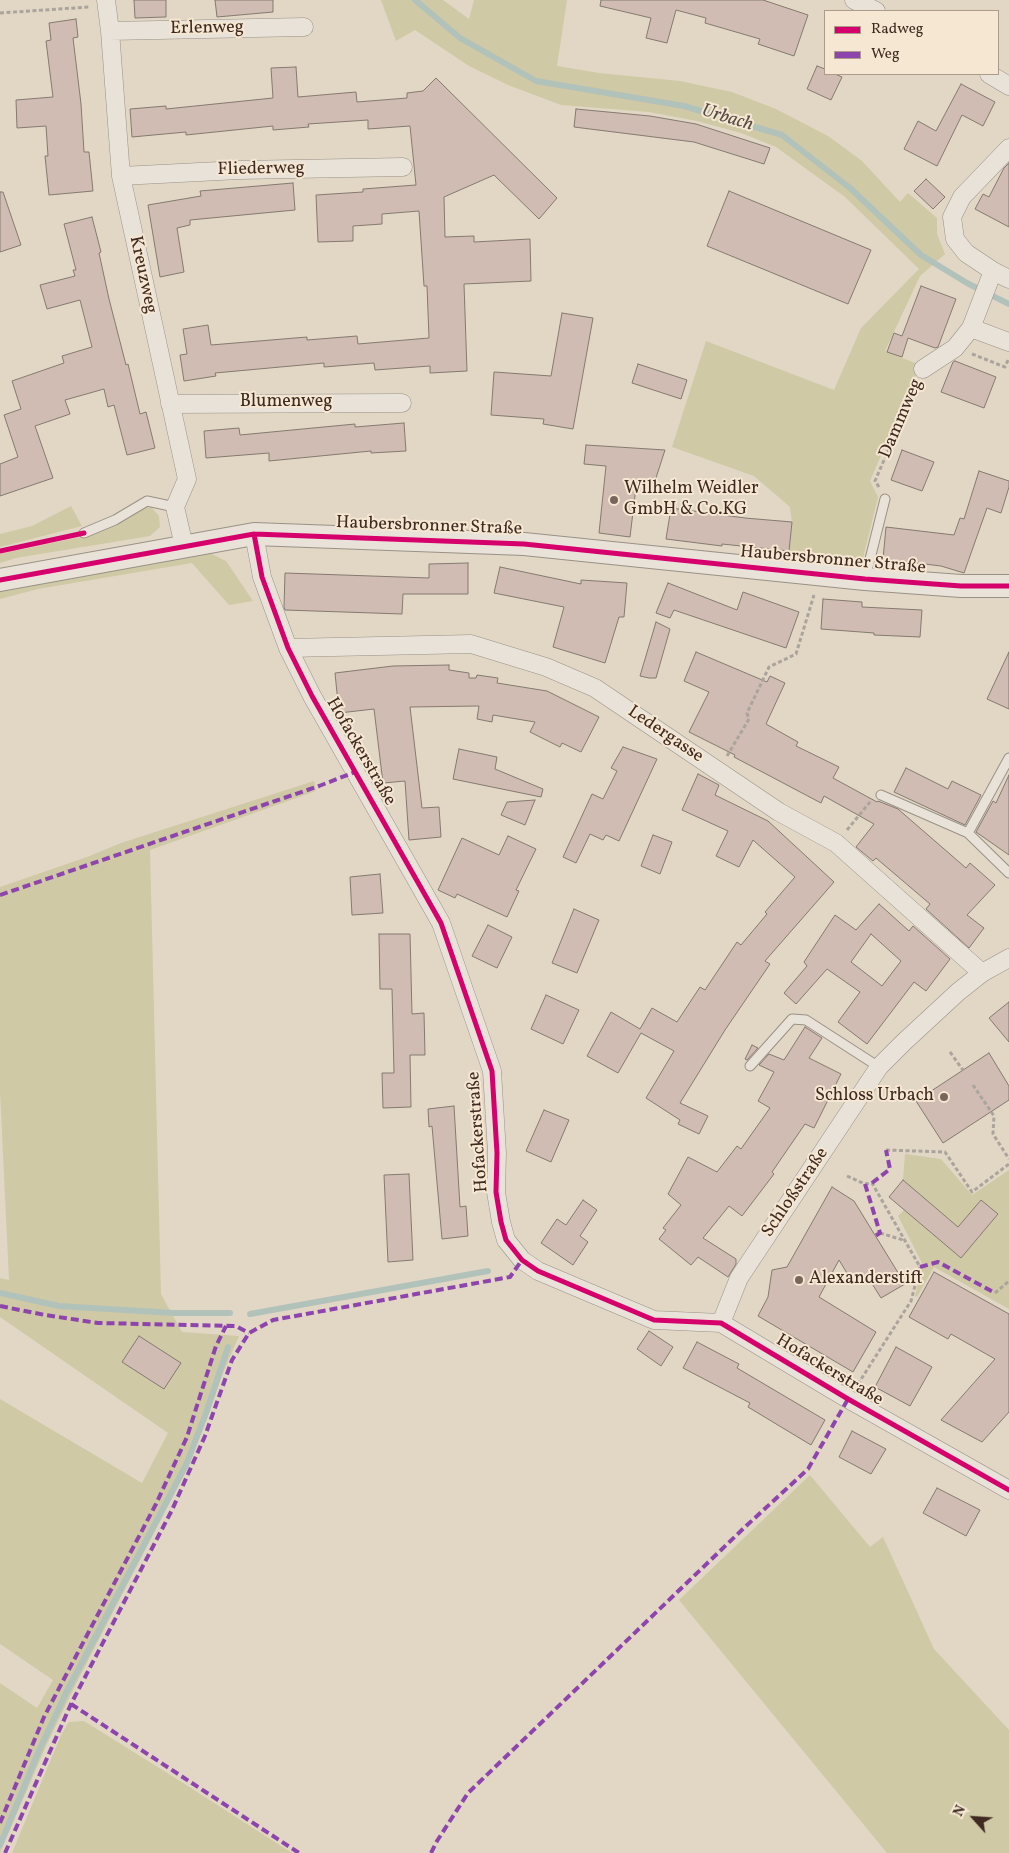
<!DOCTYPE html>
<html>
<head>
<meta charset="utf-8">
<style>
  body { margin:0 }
  #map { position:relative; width:1009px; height:1853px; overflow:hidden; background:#e2d7c5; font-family:Vollkorn,serif }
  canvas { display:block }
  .legend { position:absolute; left:824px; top:10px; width:175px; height:65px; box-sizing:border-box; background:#f5e7d1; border:1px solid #ac9b8b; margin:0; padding:6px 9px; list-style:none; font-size:15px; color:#3f2921 }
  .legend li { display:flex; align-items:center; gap:10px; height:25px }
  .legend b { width:25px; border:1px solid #ac9b8b }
  .north { position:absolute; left:949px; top:1793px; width:50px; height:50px; -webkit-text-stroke:4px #f5e7d1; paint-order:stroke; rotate:296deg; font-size:14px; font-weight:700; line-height:20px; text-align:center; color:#3f2921 }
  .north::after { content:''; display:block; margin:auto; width:18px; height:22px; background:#3f2921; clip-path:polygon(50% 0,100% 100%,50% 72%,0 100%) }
</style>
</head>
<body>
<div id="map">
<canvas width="1009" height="1853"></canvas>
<ul class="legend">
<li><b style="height:6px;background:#d6006c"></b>Radweg</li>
<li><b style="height:6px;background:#8e44ad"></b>Weg</li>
</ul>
<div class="north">N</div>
</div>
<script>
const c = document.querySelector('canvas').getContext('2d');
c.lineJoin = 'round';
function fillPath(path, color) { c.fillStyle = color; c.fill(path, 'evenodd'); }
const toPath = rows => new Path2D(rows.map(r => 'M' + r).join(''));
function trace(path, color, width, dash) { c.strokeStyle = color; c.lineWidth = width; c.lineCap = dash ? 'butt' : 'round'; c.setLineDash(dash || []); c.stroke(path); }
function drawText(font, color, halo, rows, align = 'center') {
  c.font = font + ' Vollkorn,serif'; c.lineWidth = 4; c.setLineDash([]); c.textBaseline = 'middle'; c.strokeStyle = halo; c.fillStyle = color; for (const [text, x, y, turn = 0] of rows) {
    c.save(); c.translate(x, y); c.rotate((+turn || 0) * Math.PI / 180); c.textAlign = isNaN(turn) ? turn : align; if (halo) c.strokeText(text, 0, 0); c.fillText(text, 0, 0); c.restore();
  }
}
fillPath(toPath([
  [381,0,443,0,469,19,474,0,567,0,557,66,599,73,680,81,732,92,776,109,828,136,862,161,900,202,908,193,937,218,937,234,945,254,920,276,885,351,920,365,870,481,878,497,862,562,789,555,792,522,790,507,754,476,672,447,706,341,834,390,861,328,919,269,845,197,776,147,741,133,697,121,649,112,561,105,508,85,469,66,415,30,396,41],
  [71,506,82,526,0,547,0,534,32,526],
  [151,507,159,516,160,527,150,536,16,558,0,563,0,554,90,535,118,524,142,508],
  [212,554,226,561,253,601,229,605,192,563,38,589,0,599,0,587,179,555],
  [314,781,316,791,150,850,161,1294,182,1332,239,1336,223,1373,209,1413,189,1465,77,1682,46,1746,0,1853,0,1683,37,1708,53,1680,0,1644,0,1399,142,1483,168,1433,0,1317,0,1278,9,1280,0,1091,0,887,87,857,121,843],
  [905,1154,941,1159,972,1195,1009,1170,1009,1309,934,1267,917,1297,915,1296,923,1265,898,1216,904,1210,961,1258,998,1214,981,1200,958,1227,903,1180],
  [810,1475,870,1547,883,1537,934,1649,1009,1730,1009,1853,887,1853,679,1600],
  [84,1721,180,1781,292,1853,12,1853,61,1735,69,1722]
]), '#cfc9a5');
trace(toPath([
  [415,0,460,38,536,81,684,106,782,135,850,188,921,255,967,283,1009,304],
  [0,1293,59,1306,174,1313,230,1313],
  [250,1314,488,1271],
  [0,1845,38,1753,66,1693,186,1465,206,1413,228,1347]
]), '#b1c2bb', 6);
const building = toPath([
  [134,0,166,0,166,17,135,18,134,0],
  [215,0,273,0,273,12,217,17,215,0],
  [601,0,763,0,808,15,794,56,758,44,760,39,705,23,706,18,676,10,667,43,646,38,651,18,600,6,601,0],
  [76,19,78,37,73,38,81,104,84,152,89,152,93,191,49,195,45,156,48,156,46,126,17,128,16,100,53,97,46,41,51,40,49,23,76,19],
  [817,66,825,69,825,74,835,74,842,77,831,100,807,89,817,66],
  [296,67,298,97,356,92,357,102,407,98,407,93,423,91,436,78,557,198,539,219,494,175,444,197,445,237,474,236,474,242,530,239,531,281,464,284,467,371,430,373,430,366,375,370,374,363,324,367,324,363,215,373,216,376,184,381,180,355,187,354,183,329,208,325,211,345,307,337,307,340,357,336,358,344,429,338,427,286,424,286,419,211,382,214,382,224,353,226,353,241,318,242,316,195,363,192,363,189,416,185,410,126,368,129,368,120,308,124,309,127,273,130,273,126,186,135,186,132,132,137,130,109,166,106,166,109,273,98,271,68,296,67],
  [961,84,995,102,983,126,962,115,937,166,904,149,918,121,936,131,961,84],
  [576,109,650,116,696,124,770,148,764,164,694,142,574,127,576,109],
  [1009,163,1009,227,975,209,983,194,989,197,1004,168,1009,163],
  [926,179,945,197,933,209,914,191,926,179],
  [293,183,295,210,190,220,190,225,177,228,184,272,160,277,148,205,201,196,200,191,293,183],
  [729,191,871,250,848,304,707,246,729,191],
  [0,192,3,192,21,245,0,252,0,192],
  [92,217,101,252,99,253,109,299,126,365,128,364,140,414,146,412,155,448,127,455,114,405,108,407,104,389,65,400,70,414,35,426,53,478,0,496,0,464,18,457,4,415,21,409,12,381,64,363,62,356,92,347,80,300,47,309,40,285,75,276,73,270,76,270,64,224,92,217],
  [921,286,956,299,938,347,935,348,908,338,902,357,887,352,894,333,902,336,921,286],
  [562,313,593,318,573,429,543,424,544,419,491,415,494,372,551,376,562,313],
  [955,361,996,377,984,408,941,392,953,362,955,361],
  [638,364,687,380,681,399,632,383,638,364],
  [404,423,406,451,371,453,371,451,269,461,269,453,206,458,204,431,239,428,240,435,355,424,355,427,404,423],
  [586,445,665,450,654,484,637,479,630,537,599,533,606,466,584,464,586,445],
  [902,450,934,462,922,491,891,480,902,450],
  [979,471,1009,481,1009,487,1001,513,987,508,964,573,941,566,883,559,886,527,954,535,960,518,964,519,979,471],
  [671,508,745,518,792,522,789,551,722,544,722,546,666,539,671,508],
  [468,563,468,594,403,594,402,614,285,610,284,607,285,573,429,578,429,564,468,563],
  [500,567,581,584,581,580,627,583,624,617,619,617,605,663,553,647,564,607,494,593,500,567],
  [668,583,737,610,743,592,799,612,786,648,674,610,670,618,656,613,668,583],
  [823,599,862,602,862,607,922,610,920,637,874,635,874,633,821,629,823,599],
  [656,622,670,629,656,678,649,678,640,676,656,622],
  [696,652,767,682,770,676,785,683,766,724,798,742,796,746,839,767,833,778,877,802,878,801,898,809,966,868,970,863,995,885,967,915,984,928,969,948,926,909,930,904,876,858,873,861,856,847,874,824,824,796,821,803,734,757,735,755,689,732,709,692,684,681,696,652],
  [1009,652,1009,709,987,699,1009,652],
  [449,665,449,670,469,673,469,678,476,678,477,675,498,678,497,683,547,691,599,717,581,752,562,743,560,747,530,732,535,722,493,715,492,722,477,719,479,706,410,707,422,808,439,807,441,837,409,840,405,781,383,783,374,709,339,713,335,673,393,666,449,665],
  [623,747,657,759,619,841,606,835,603,840,590,834,576,863,563,857,592,794,603,799,617,771,611,768,623,747],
  [459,749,497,757,495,769,543,789,541,797,453,779,459,749],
  [906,768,948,789,952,781,981,795,965,825,894,792,906,768],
  [698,774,719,785,715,795,768,821,834,882,765,961,770,964,725,1030,680,1103,708,1116,699,1134,678,1124,680,1120,646,1098,674,1051,641,1033,618,1073,587,1056,611,1012,640,1029,652,1008,677,1022,700,987,705,990,737,942,741,945,767,914,765,912,795,877,753,840,739,867,716,856,728,831,682,810,698,774],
  [1009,775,1009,855,976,832,993,801,996,803,1009,775],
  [535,800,525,825,501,815,507,802,535,800],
  [653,835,672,842,660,874,641,866,653,835],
  [508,836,536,849,516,890,519,891,507,917,457,894,455,898,438,890,462,838,499,855,508,836],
  [380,874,383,913,352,915,350,877,380,874],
  [879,904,909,931,913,926,950,959,926,991,914,982,867,1044,838,1022,860,992,827,969,796,1004,784,993,807,966,804,962,835,915,856,930,879,904],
  [871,934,901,961,882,986,851,962,871,934],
  [574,909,599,920,577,973,552,963,574,909],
  [488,925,512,937,497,968,472,956,488,925],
  [379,934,410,934,412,1014,424,1013,425,1055,410,1055,411,1107,383,1108,382,1073,394,1073,392,989,380,989,379,934],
  [546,995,579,1010,563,1044,531,1029,546,995],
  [1009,1002,1009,1042,989,1018,1009,1002],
  [805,1027,822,1038,809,1058,841,1074,814,1128,805,1124,772,1172,774,1174,742,1216,729,1206,703,1238,736,1259,736,1264,728,1277,698,1257,691,1265,659,1239,666,1230,663,1228,681,1205,668,1194,688,1157,717,1172,737,1146,741,1149,770,1108,758,1101,774,1072,759,1065,769,1054,784,1060,805,1027],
  [752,1045,758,1048,747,1060,745,1059,752,1045],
  [989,1053,1009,1086,1009,1100,943,1143,916,1101,989,1053],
  [454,1106,460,1207,466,1206,468,1236,442,1239,432,1126,429,1127,428,1109,454,1106],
  [544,1110,569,1120,551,1162,526,1151,544,1110],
  [409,1174,413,1260,388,1262,384,1175,409,1174],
  [903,1180,958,1227,981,1200,998,1214,961,1258,889,1197,903,1180],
  [832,1187,854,1201,905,1284,881,1298,866,1274,853,1283,839,1260,819,1297,876,1332,853,1372,758,1316,768,1297,772,1270,787,1267,832,1187],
  [583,1200,597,1210,580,1236,588,1242,573,1265,541,1243,557,1219,566,1225,583,1200],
  [934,1272,1009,1314,1009,1412,982,1442,941,1420,995,1359,951,1334,948,1339,909,1317,934,1272],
  [649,1331,673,1347,661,1366,637,1349,649,1331],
  [139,1336,181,1363,164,1389,122,1362,139,1336],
  [697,1342,739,1364,737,1368,825,1420,811,1445,748,1407,750,1403,683,1368,697,1342],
  [896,1347,932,1367,910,1406,875,1387,896,1347],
  [852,1431,886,1449,871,1474,839,1457,852,1431],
  [937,1488,980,1510,966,1536,923,1513,937,1488]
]);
fillPath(building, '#d0bcb2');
trace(building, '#837a70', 1);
const service = toPath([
  [84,533,115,520,147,501,175,507],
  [865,579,885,499],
  [881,795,968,833,1009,873],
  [968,833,1009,758],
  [750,1066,792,1019,806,1020,879,1067]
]);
const minor = toPath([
  [106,0,110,31,121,176,187,479,175,507,184,546],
  [854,0,876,11],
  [110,31,304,27],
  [989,74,1009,86],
  [1009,148,962,197,952,217,955,239,966,253,993,271,1009,279],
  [121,176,239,170,403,167],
  [993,271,971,328,1009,342],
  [923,369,955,348,971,328],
  [170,404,402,403],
  [254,534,262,577,288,648,312,696,441,923,492,1071,497,1153,496,1192,501,1222,506,1240,522,1260,538,1271,654,1320,721,1323,848,1399,1009,1490],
  [288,648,471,644,546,667,595,688,779,812,836,843,982,973],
  [721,1323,739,1278,879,1067,904,1042,958,992,982,973,1009,958]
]);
const tertiary = toPath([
  [0,580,254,534,524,544,865,579,961,586,1009,586]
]);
trace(service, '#9a9186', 11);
trace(minor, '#9a9186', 19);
trace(tertiary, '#9a9186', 24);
trace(toPath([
  [0,13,89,7],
  [972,354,1005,367,1008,360],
  [879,487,875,481,916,386],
  [727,756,749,719,747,713,769,667,796,654,814,595],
  [847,830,870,802],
  [950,1052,963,1070],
  [973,1085,994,1116,993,1134,1009,1159],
  [886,1150,945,1152,972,1192,1009,1164],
  [847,1176,865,1184,872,1183,920,1267,911,1301,858,1384],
  [880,1233,903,1240],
  [995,1293,1009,1281]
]), '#aba49d', 3, [4, 2.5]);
trace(service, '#e8e2d9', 9);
trace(minor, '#e8e2d9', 18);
trace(tertiary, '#e8e2d9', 22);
trace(toPath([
  [0,895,319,786,355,772],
  [872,1183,890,1169,886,1150],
  [865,1184,880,1233,875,1236],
  [920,1267,938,1262,995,1293],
  [0,1306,45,1315,98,1323,236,1326,249,1333],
  [71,1704,299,1853],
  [0,1823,44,1717,156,1504,187,1437,216,1346,226,1326],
  [5,1853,71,1704,172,1510,205,1436,232,1360,249,1333,273,1320,510,1277,522,1260],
  [431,1853,437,1841,468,1793,745,1527,808,1469,848,1399]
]), '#8e44ad', 4, [8, 4]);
trace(toPath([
  [254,534,262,577,288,648,312,696,441,923,492,1071,497,1153,496,1192,501,1222,506,1240,522,1260,538,1271,654,1320,721,1323,848,1399,1009,1490],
  [0,551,84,533],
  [0,580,254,534,524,544,865,579,961,586,1009,586]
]), '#d6006c', 5);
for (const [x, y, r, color] of [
  [614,500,5,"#78665a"],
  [944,1097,5,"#78665a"],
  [799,1280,5,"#78665a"]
]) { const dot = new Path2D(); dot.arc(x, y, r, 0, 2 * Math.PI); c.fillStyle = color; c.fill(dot); trace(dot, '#f5e7d1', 2); }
drawText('18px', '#3f2921', '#f5e7d1', [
  ["Erlenweg",207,29,-1],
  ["Fliederweg",261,170,-1],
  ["Kreuzweg",142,275,78],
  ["Blumenweg",286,403],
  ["Dammweg",902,419,-67],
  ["Haubersbronner Straße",429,527,2],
  ["Haubersbronner Straße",833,561,5],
  ["Ledergasse",665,735,34],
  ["Hofackerstraße",360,752,60],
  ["Hofackerstraße",479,1132,-94],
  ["Schloßstraße",796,1193,-56],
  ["Hofackerstraße",829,1371,31]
]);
drawText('18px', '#3f2921', '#f5e7d1', [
  ["Wilhelm Weidler",624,490],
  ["GmbH & Co.KG",624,511],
  ["Schloss Urbach",934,1097,"right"],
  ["Alexanderstift",809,1280]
], 'left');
drawText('italic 19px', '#564d46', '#f5e7d1', [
  ["Urbach",727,119,17]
]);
</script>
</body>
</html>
